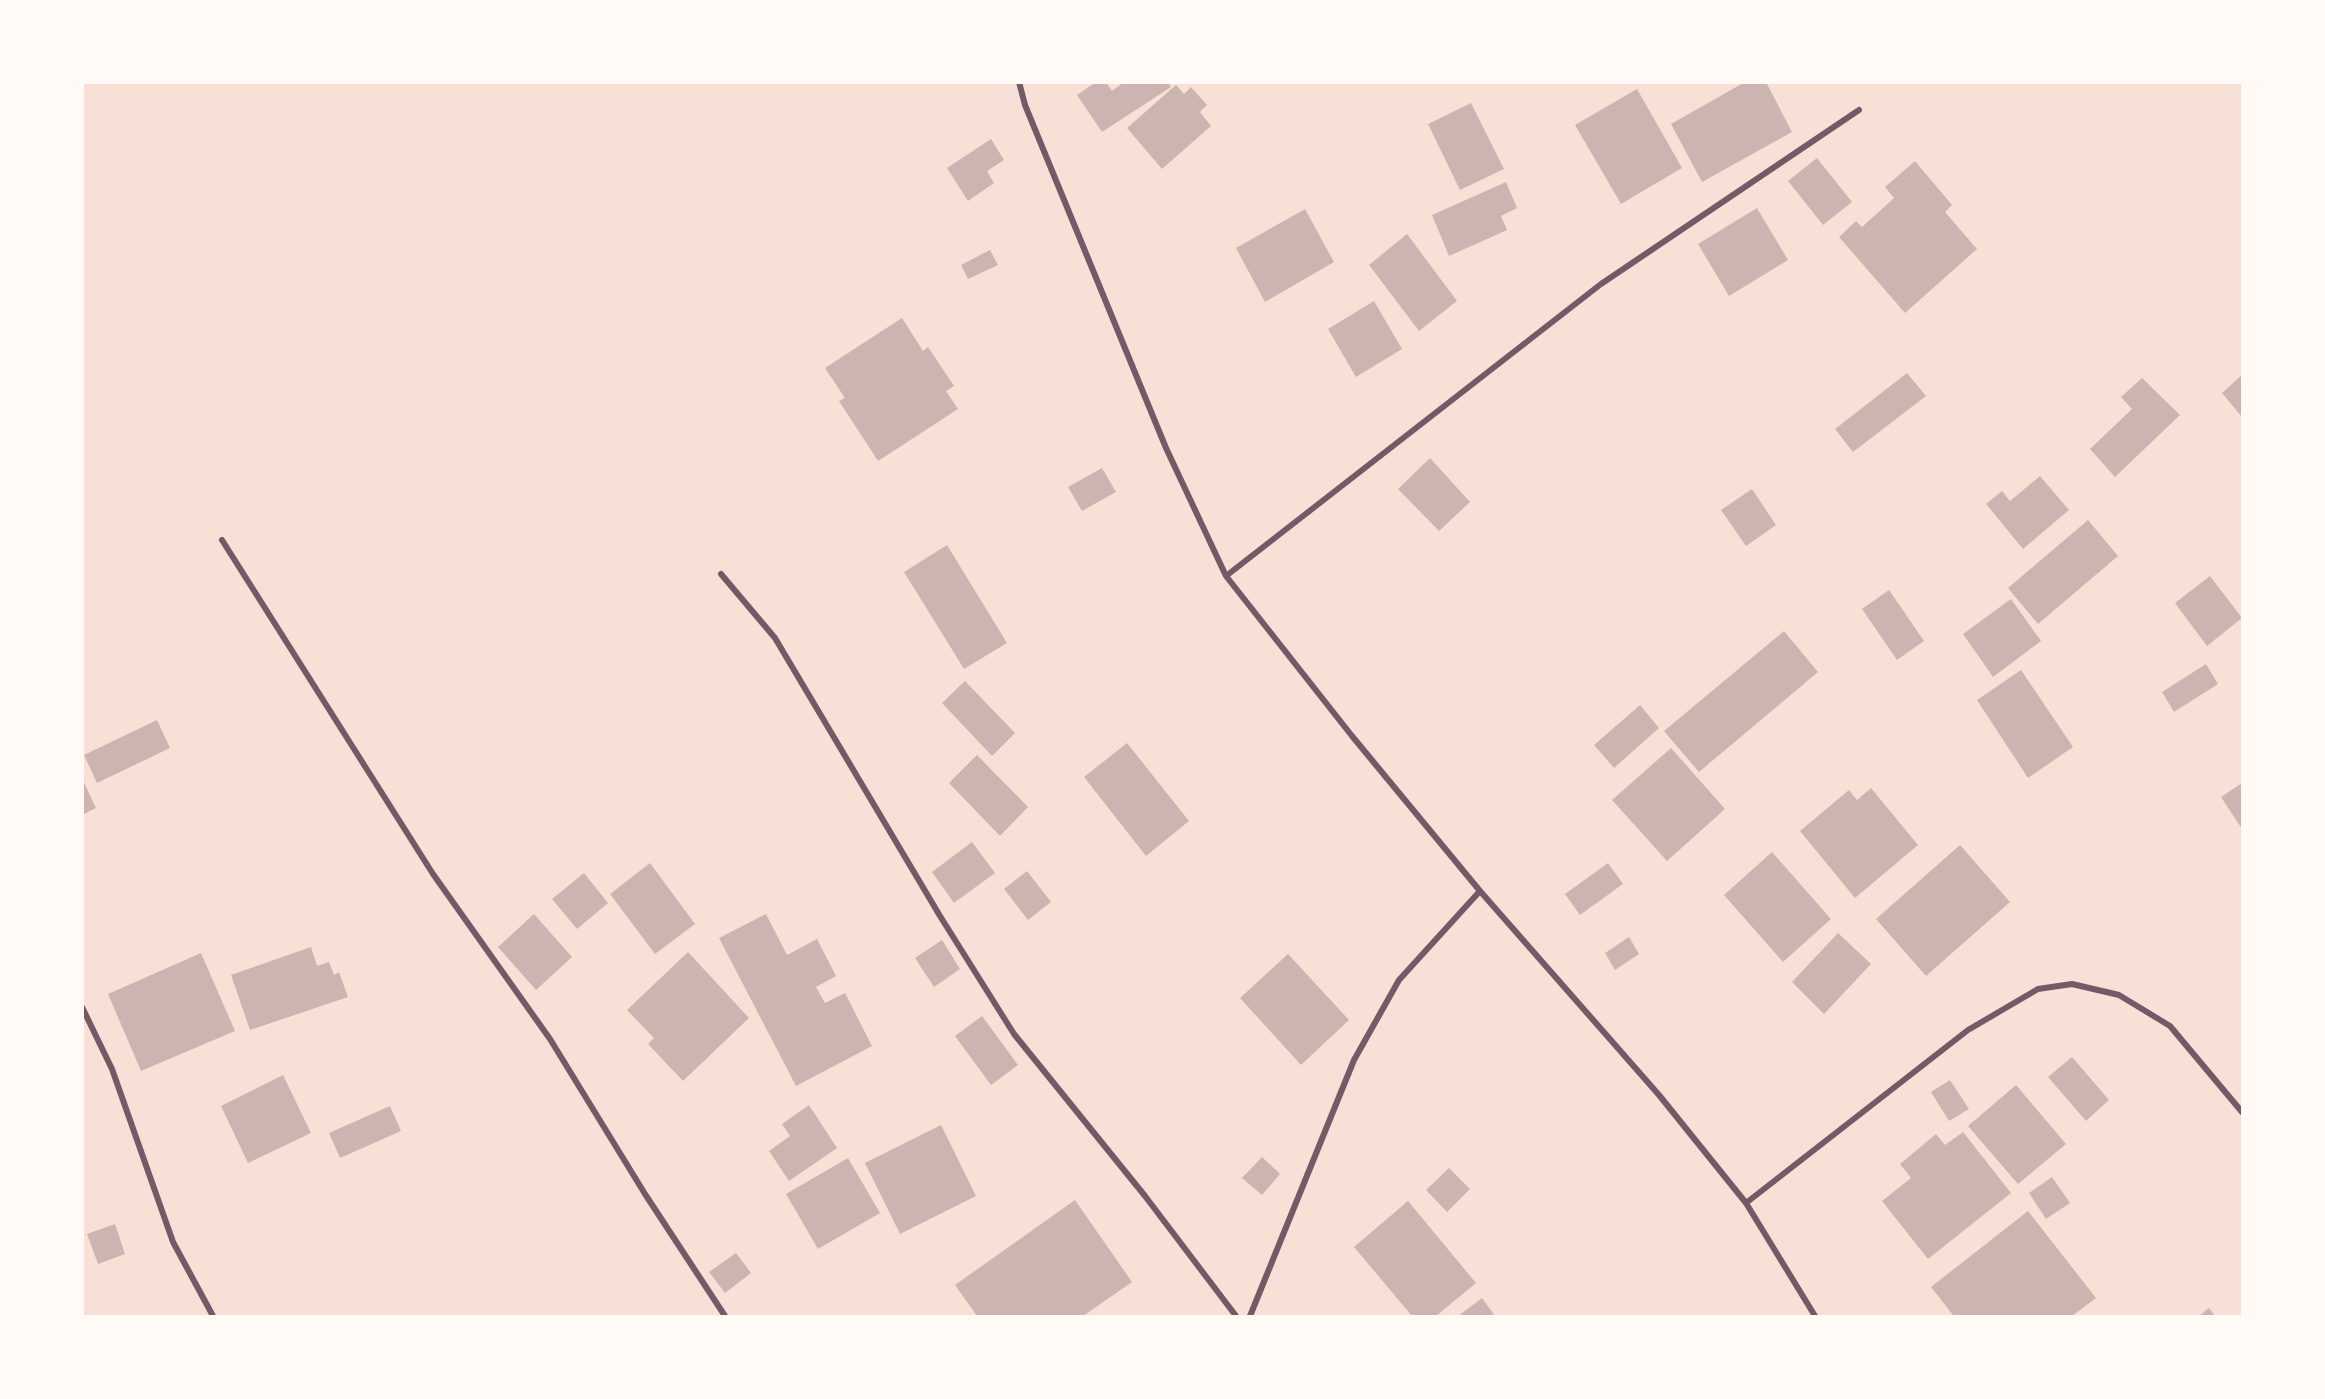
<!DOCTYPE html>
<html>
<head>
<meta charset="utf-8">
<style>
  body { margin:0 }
  #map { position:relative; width:2325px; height:1399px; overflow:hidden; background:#f7e1d7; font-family:Poppins,sans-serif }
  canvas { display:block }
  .frame { position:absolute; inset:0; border:84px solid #fffaf5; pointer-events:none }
</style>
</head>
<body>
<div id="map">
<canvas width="2325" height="1399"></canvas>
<div class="frame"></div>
</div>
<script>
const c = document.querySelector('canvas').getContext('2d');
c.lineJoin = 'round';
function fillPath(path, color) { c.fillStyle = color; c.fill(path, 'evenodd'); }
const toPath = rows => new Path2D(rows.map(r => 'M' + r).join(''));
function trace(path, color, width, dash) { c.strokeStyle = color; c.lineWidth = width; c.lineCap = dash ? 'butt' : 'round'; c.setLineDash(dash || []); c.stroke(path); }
fillPath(toPath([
  [1096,82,1106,82,1112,91,1124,82,1168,82,1171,87,1102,132,1077,95],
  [1745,82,1766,82,1792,132,1702,182,1671,124],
  [1176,85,1184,94,1191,87,1207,105,1200,112,1211,126,1162,169,1127,128],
  [1637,89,1682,168,1621,204,1575,125],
  [1471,103,1504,169,1460,190,1428,124],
  [991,139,1004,160,987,171,994,183,968,201,947,168],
  [1817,158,1852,202,1823,225,1788,181],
  [1915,161,1952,205,1945,212,1977,249,1905,313,1839,237,1856,221,1862,227,1894,198,1885,187],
  [1506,182,1517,208,1501,216,1507,230,1449,256,1432,215],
  [1757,208,1788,260,1729,296,1698,244],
  [1305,209,1334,262,1265,302,1236,248],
  [1407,234,1457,301,1419,331,1369,265],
  [990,250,998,265,968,279,961,265],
  [1374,301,1402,349,1356,377,1328,329],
  [902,318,923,351,928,347,954,386,946,391,958,409,878,461,839,401,845,398,825,368],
  [1907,373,1926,396,1853,452,1835,429],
  [2242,375,2242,417,2222,393],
  [2142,378,2180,415,2115,477,2090,449,2132,409,2121,397],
  [1430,458,1470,502,1439,531,1398,489],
  [1102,468,1116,492,1082,511,1068,487],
  [2040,476,2069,510,2023,549,1986,504,2002,491,2010,501],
  [1752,489,1776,525,1746,546,1721,510],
  [2088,520,2118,556,2038,624,2008,588],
  [947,545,1007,643,964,669,904,572],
  [2210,576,2242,618,2207,646,2175,603],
  [1889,590,1924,641,1897,660,1862,609],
  [2011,599,2041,641,1993,677,1963,634],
  [1784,631,1818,672,1699,772,1664,731],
  [2206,664,2218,684,2174,712,2162,692],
  [2021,670,2073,747,2028,778,1977,700],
  [965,681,1015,733,992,756,942,703],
  [1640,705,1659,728,1614,768,1594,745],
  [157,720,170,748,97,783,84,755],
  [1127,743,1189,821,1146,856,1084,777],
  [1671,748,1725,809,1667,861,1612,800],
  [977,755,1028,807,1000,836,949,783],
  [82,778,96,808,82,815],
  [2242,783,2242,829,2221,797],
  [1871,788,1918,845,1855,898,1800,831,1849,790,1857,800],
  [972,842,995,873,954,903,932,872],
  [1960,845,2010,902,1926,976,1876,919],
  [1772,852,1831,919,1783,962,1724,895],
  [650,863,695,924,655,954,610,894],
  [1608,863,1623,884,1580,915,1565,894],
  [1027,871,1051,902,1028,920,1004,889],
  [584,873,608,903,577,929,552,899],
  [534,914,572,957,536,990,498,947],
  [766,914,787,955,817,939,836,976,816,987,825,1003,845,993,872,1046,796,1086,719,938],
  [1838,933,1871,964,1824,1014,1792,982],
  [1629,937,1639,954,1615,970,1605,953],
  [942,940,960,969,934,987,915,958],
  [311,947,317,966,329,962,334,975,339,972,348,997,250,1030,231,975],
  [688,952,749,1018,683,1081,648,1044,654,1038,627,1010],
  [201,953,235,1031,141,1071,108,994],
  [1288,954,1349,1020,1301,1065,1240,998],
  [982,1016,1018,1065,991,1085,955,1036],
  [2072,1057,2109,1100,2086,1121,2048,1077],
  [283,1075,311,1133,248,1163,221,1106],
  [1950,1080,1969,1109,1949,1121,1931,1092],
  [2016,1085,2066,1144,2018,1184,1968,1126],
  [809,1105,837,1148,789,1181,769,1151,790,1136,782,1124],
  [390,1106,401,1131,340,1158,329,1133],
  [941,1125,976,1196,900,1234,865,1163],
  [1963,1132,2011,1193,1928,1259,1882,1201,1911,1178,1900,1164,1936,1134,1945,1145],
  [1262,1157,1280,1174,1262,1195,1242,1178],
  [848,1158,880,1213,818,1249,786,1194],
  [1449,1168,1470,1189,1447,1212,1426,1190],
  [2052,1177,2070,1203,2046,1219,2029,1193],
  [1075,1200,1132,1282,1083,1316,977,1316,955,1285],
  [1408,1201,1476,1283,1436,1316,1412,1316,1354,1247],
  [2028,1211,2096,1298,2072,1316,1950,1316,1953,1315,1931,1287],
  [115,1224,125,1254,98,1264,87,1234],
  [736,1253,751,1273,725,1293,709,1272],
  [1482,1298,1495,1316,1458,1316],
  [2209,1308,2215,1316,2199,1316]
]), '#ccb4b1');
trace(toPath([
  [1019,82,1025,105,1166,448,1226,576,1352,736,1480,891,1659,1095,1746,1203,1815,1316],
  [222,540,433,874,550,1039,645,1194,725,1316],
  [721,574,775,638,940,916,1014,1034,1145,1196,1236,1316],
  [1226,576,1601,284,1859,110],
  [82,1007,112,1069,173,1242,213,1316],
  [1746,1203,1968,1030,2038,989,2072,984,2119,995,2170,1026,2242,1112],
  [1250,1316,1354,1060,1399,980,1480,891]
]), '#755966', 6);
</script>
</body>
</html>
